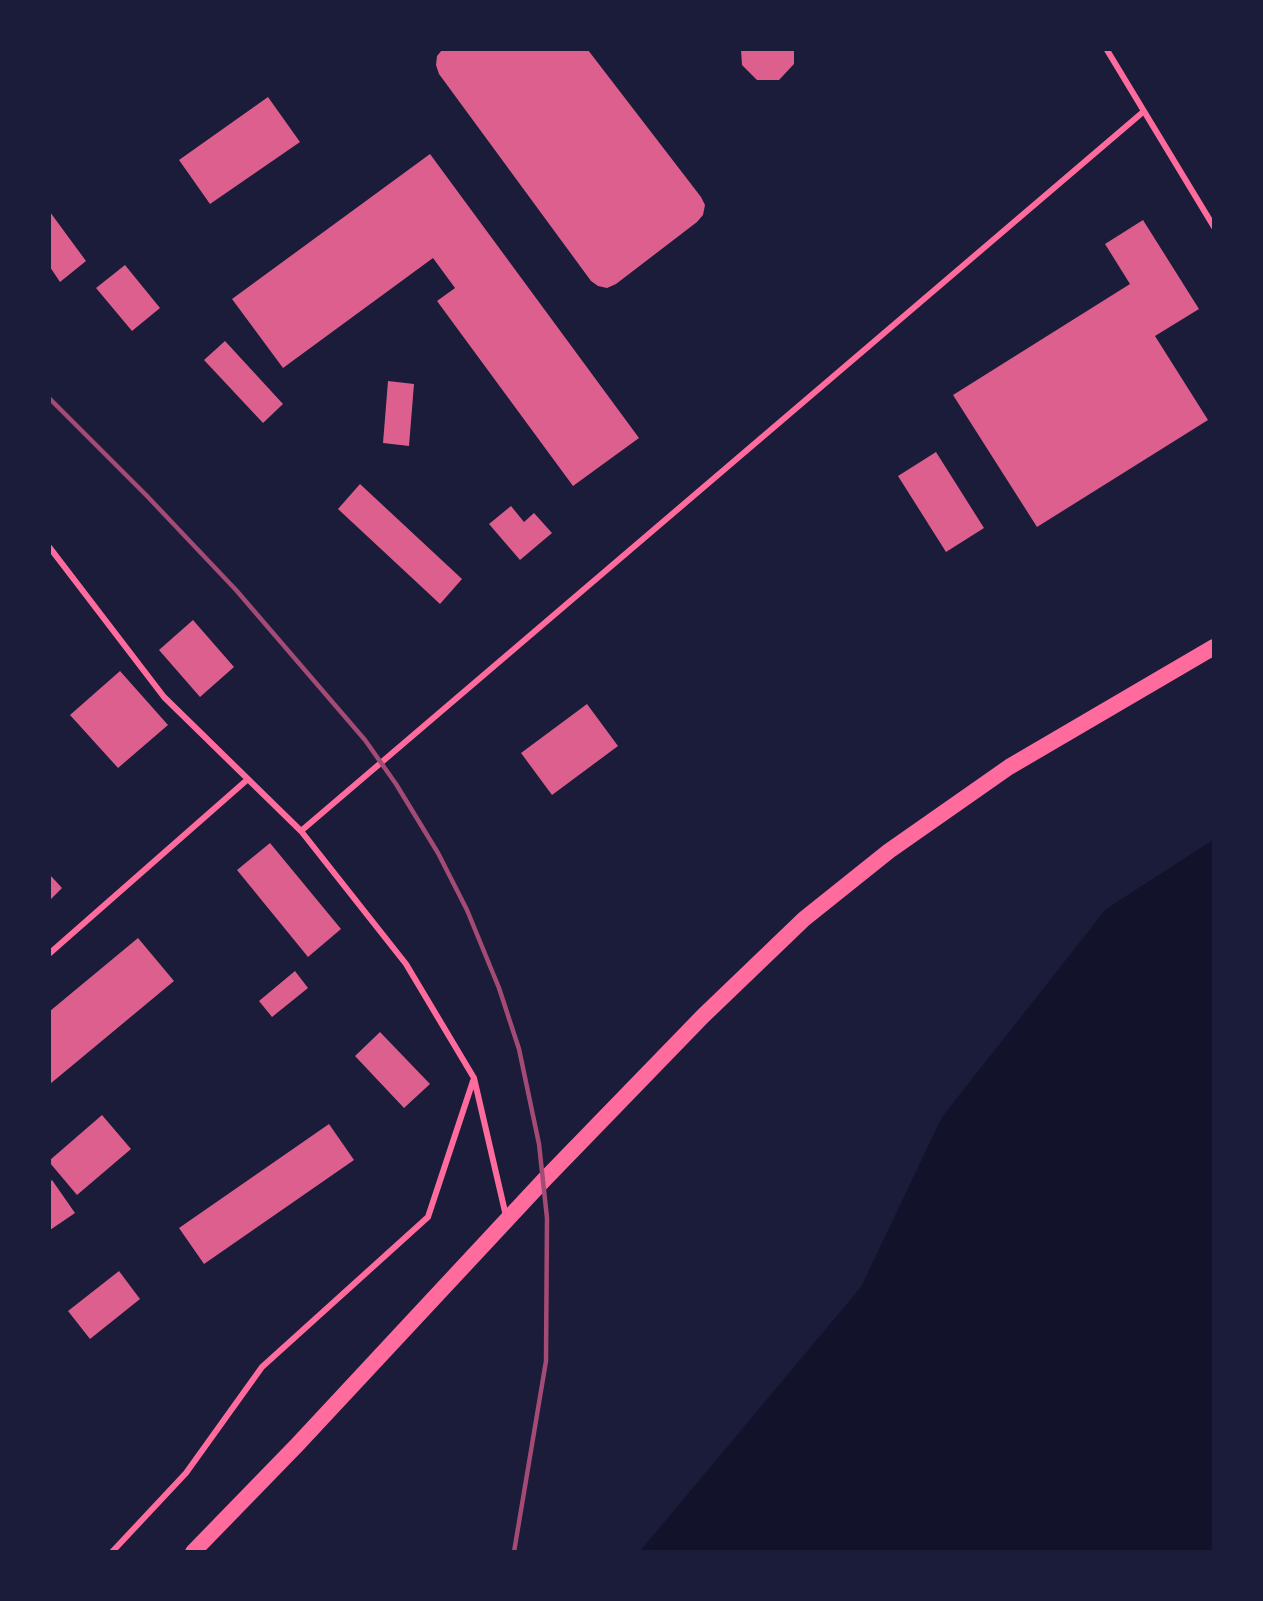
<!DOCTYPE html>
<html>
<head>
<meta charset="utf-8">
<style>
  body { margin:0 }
  #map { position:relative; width:1263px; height:1601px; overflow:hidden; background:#1b1b3a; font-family:Manrope,sans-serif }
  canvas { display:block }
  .frame { position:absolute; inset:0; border:51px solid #1b1b3a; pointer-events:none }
</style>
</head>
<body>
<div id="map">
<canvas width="1263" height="1601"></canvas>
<div class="frame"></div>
</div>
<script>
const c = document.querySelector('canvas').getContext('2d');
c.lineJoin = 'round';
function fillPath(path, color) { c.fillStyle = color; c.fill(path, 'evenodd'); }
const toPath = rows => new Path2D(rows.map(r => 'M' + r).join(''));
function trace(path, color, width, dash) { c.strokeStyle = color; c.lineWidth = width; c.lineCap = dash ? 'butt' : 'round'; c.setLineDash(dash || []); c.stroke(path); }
fillPath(toPath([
  [1213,840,1213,1551,640,1551,861,1287,942,1117,1106,909]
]), '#12122b');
fillPath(toPath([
  [442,50,588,50,701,197,705,205,703,215,697,222,616,284,607,288,598,286,591,281,439,74,436,65,437,56],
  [741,50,794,50,794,64,779,80,757,80,742,65],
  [268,97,300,142,210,204,179,160],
  [430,154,639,438,573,486,437,301,455,288,433,258,283,368,232,299],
  [50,212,86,261,60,282,50,267],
  [1143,220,1199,309,1155,336,1208,420,1037,527,953,395,1130,284,1105,244],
  [125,265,160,308,132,331,96,288],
  [225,341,283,404,263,423,204,360],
  [388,381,414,384,409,446,383,443],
  [936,452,984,528,946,552,898,476],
  [360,484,462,579,440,604,338,509],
  [511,506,524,522,534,513,552,533,520,560,489,524],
  [193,620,234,667,200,697,159,650],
  [120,671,168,725,118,768,70,715],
  [587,704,618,746,552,795,521,753],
  [270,843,341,929,308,957,237,870],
  [50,875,62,888,50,900],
  [138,938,174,981,50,1084,50,1011],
  [295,971,308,988,272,1017,259,1001],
  [380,1032,430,1084,404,1108,355,1056],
  [102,1115,131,1149,77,1195,50,1163,50,1160],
  [329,1124,354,1160,204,1264,179,1228],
  [52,1180,75,1213,50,1230,50,1182],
  [119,1271,140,1299,90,1339,68,1311]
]), '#dd5f8e');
trace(toPath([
  [1107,50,1214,227],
  [50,548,164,697,301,831,406,964,474,1078,506,1216],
  [301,831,1143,112],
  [50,953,248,779],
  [112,1552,186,1473,262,1367,428,1217,473,1081]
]), '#ff6b9d', 6);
trace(toPath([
  [193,1552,297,1445,543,1181,703,1016,804,919,889,851,1009,767,1214,647]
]), '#ff6b9d', 16);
trace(toPath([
  [50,399,147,496,236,590,365,740,396,784,438,853,467,910,499,988,519,1049,539,1144,547,1218,546,1361,514,1552]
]), '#a44b75', 4.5);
</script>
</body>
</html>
